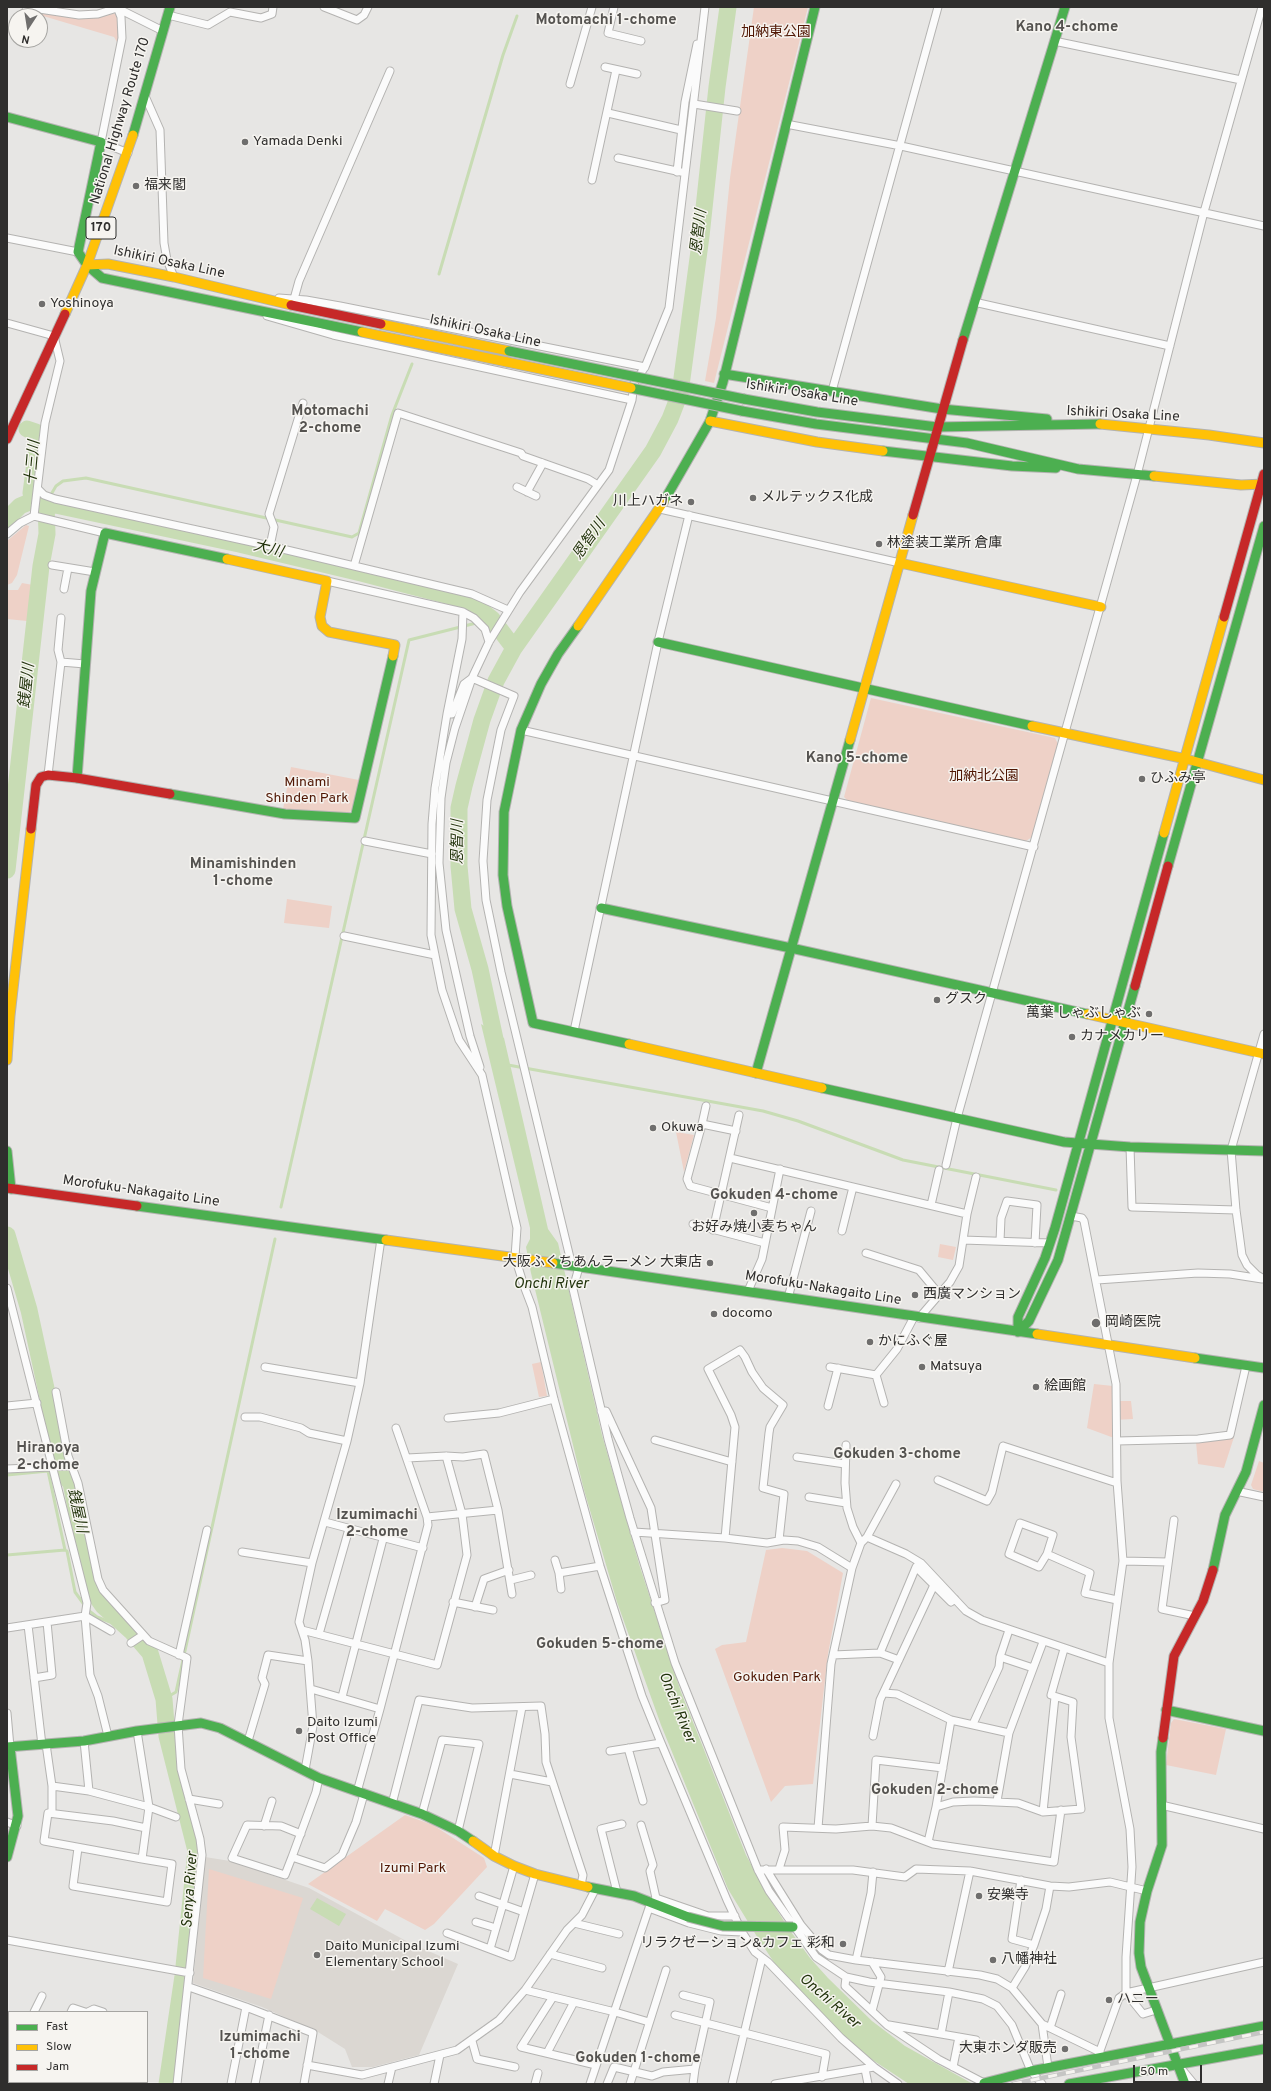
<!DOCTYPE html>
<html>
<head>
<meta charset="utf-8">
<style>
  body { margin:0 }
  #map { position:relative; width:1271px; height:2091px; overflow:hidden; background:#e7e6e4; font-family:Overpass,sans-serif }
  canvas { display:block }
  .frame { position:absolute; inset:0; border:8px solid #2f2e2d; pointer-events:none }
  .legend { position:absolute; left:8px; top:2011px; width:140px; height:72px; box-sizing:border-box; background:#f6f4f0; border:1px solid #a6a5a2; margin:0; padding:5px 7px; list-style:none; font-size:12px; color:#2f2e2d }
  .legend li { display:flex; align-items:center; gap:8px; height:20px }
  .legend b { width:20px; border:1px solid #a6a5a2 }
  .north { position:absolute; left:8px; top:8px; width:40px; height:40px; box-sizing:border-box; background:#f6f4f0; border:1px solid #a6a5a2; border-radius:50%; rotate:192deg; font-size:11px; font-weight:700; line-height:16px; text-align:center; color:#2f2e2d }
  .north::after { content:''; display:block; margin:auto; width:14px; height:18px; background:#6f6e6d; clip-path:polygon(50% 0,100% 100%,50% 72%,0 100%) }
  .scale { position:absolute; left:1133px; top:2065px; width:69px; height:18px; box-sizing:border-box; border:2px solid #2f2e2d; border-top:0; padding-left:5px; font-size:12px; line-height:14px; white-space:nowrap; color:#2f2e2d; -webkit-text-stroke:3px #f6f4f0; paint-order:stroke }
</style>
</head>
<body>
<div id="map">
<canvas width="1271" height="2091"></canvas>
<div class="frame"></div>
<ul class="legend">
<li><b style="height:5px;background:#4caf50"></b>Fast</li>
<li><b style="height:5px;background:#ffc107"></b>Slow</li>
<li><b style="height:5px;background:#c62828"></b>Jam</li>
</ul>
<div class="north">N</div>
<div class="scale">50 m</div>
</div>
<script>
const c = document.querySelector('canvas').getContext('2d');
c.lineJoin = 'round';
function fillPath(path, color) { c.fillStyle = color; c.fill(path, 'evenodd'); }
const toPath = rows => new Path2D(rows.map(r => 'M' + r).join(''));
function trace(path, color, width, dash) { c.strokeStyle = color; c.lineWidth = width; c.lineCap = dash ? 'butt' : 'round'; c.setLineDash(dash || []); c.stroke(path); }
function drawText(font, color, halo, rows, align = 'center') {
  c.font = font + ' Overpass,"Noto Sans JP",sans-serif'; c.lineWidth = 3; c.setLineDash([]); c.textBaseline = 'middle'; c.strokeStyle = halo; c.fillStyle = color; for (const [text, x, y, turn = 0] of rows) {
    c.save(); c.translate(x, y); c.rotate((+turn || 0) * Math.PI / 180); c.textAlign = isNaN(turn) ? turn : align; if (halo) c.strokeText(text, 0, 0); c.fillText(text, 0, 0); c.restore();
  }
}
fillPath(toPath([
  [205,1857,230,1861,309,1888,408,1942,458,1964,419,2055,373,2067,352,2067,345,2049,318,2032,262,2007,193,1983]
]), '#dbd7d2');
fillPath(toPath([
  [754,7,808,7,714,383,705,381,716,318,730,178],
  [33,13,100,17,117,13,119,38,117,42,114,37],
  [26,525,29,526,17,575,12,583,7,585,7,541],
  [22,583,33,585,27,621,7,619,7,590,18,590],
  [871,698,1055,738,1058,744,1032,837,1026,841,848,801,844,797],
  [291,767,359,780,353,809,348,813,283,809],
  [287,899,332,906,329,928,284,923],
  [676,1132,694,1135,684,1172],
  [940,1244,956,1247,953,1260,938,1257],
  [541,1362,547,1396,539,1397,532,1364],
  [1094,1384,1113,1386,1114,1401,1131,1401,1133,1419,1114,1420,1114,1438,1087,1428],
  [1234,1437,1224,1468,1198,1464,1196,1442],
  [1259,1461,1264,1463,1264,1492,1253,1489,1251,1485],
  [782,1548,807,1551,843,1573,828,1654,813,1784,785,1786,771,1802,715,1649,722,1645,746,1642,766,1550],
  [1174,1719,1226,1729,1216,1775,1166,1765,1171,1723],
  [405,1815,433,1825,484,1858,487,1867,434,1924,425,1930,385,1909,377,1921,308,1884],
  [209,1869,303,1898,271,1999,203,1978]
]), '#eed1c7');
fillPath(toPath([
  [481,1024,504,1038,548,1229,558,1243,602,1435,640,1567,681,1692,746,1855,770,1899,789,1929,810,1958,828,1978,872,2021,905,2046,973,2084,909,2084,865,2055,838,2032,777,1967,756,1935,728,1889,661,1725,617,1602,584,1490,531,1273,526,1247,530,1239,530,1228],
  [317,1898,346,1914,339,1926,310,1909]
]), '#c8dcb4');
trace(toPath([
  [439,274,503,55,517,16],
  [46,503,56,486,63,481,86,478,352,537,359,533,392,415,412,364],
  [508,1065,763,1111,798,1121,903,1160,1056,1190],
  [281,1207,409,640,492,619],
  [7,1475,48,1471,65,1550,67,1551,75,1592,88,1610,97,1617,110,1622,118,1619],
  [7,1555,65,1550],
  [164,1699,176,1692,275,1239]
]), '#c8dcb4', 3);
trace(toPath([
  [27,429,36,432,38,440,31,493,39,502],
  [7,519,20,506,32,501,46,503,239,544,361,573,469,601,492,619,514,648],
  [7,870,41,566,47,534,46,503],
  [498,1053,480,969,463,909,459,866,459,808,464,786,482,720,496,681,514,648,653,451,670,419,680,393,701,236,717,87,728,7],
  [7,1235,29,1310,65,1476,71,1483,90,1581,96,1596,103,1606,132,1632,150,1653,164,1699,167,1736,196,1851,183,1976,167,2084]
]), '#c8dcb4', 17);
const street = toPath([
  [26,7,79,15,98,14,117,8,163,31],
  [117,7,121,17,122,38,101,142,128,153],
  [324,7,357,20,364,15,368,7],
  [614,7,608,33,641,41],
  [705,7,669,308,645,367,634,383,632,400,609,470,520,592,489,642,472,678,464,684,452,714,447,714,435,788,432,824,431,935,442,990,459,1040,482,1075,517,1228,515,1257,524,1286,532,1307,554,1399,600,1566,642,1696,659,1738,727,1900,742,1932,755,1952,768,1962,841,2038,874,2067,898,2084],
  [168,15,208,25,230,12,261,18,272,14,273,7],
  [1054,41,1241,80],
  [605,67,637,74],
  [570,84,592,7],
  [145,96,160,130,164,243,167,260,174,277],
  [694,104,737,111],
  [608,113,681,130],
  [786,124,901,146,1264,226],
  [618,158,681,172],
  [677,172,685,102,697,44],
  [592,180,616,70],
  [7,238,78,252],
  [279,298,306,300,340,306,645,367],
  [294,299,299,281,390,71],
  [974,302,1170,346],
  [267,316,333,335,632,400],
  [7,323,54,336,60,361,45,423,34,516],
  [832,391,938,7],
  [517,487,536,496],
  [38,489,44,495,55,499,270,546,472,594,508,610],
  [527,492,543,463],
  [660,509,900,563],
  [7,534,20,523,34,516,105,533],
  [270,546,274,527,269,514,303,403],
  [52,565,95,572],
  [354,566,398,413,521,453,523,456,588,479,598,485],
  [327,581,463,612,474,618,485,629,489,642],
  [64,589,68,568],
  [61,618,58,650,61,662],
  [447,714,462,639,463,612],
  [521,730,1034,847],
  [48,775,61,662,85,664],
  [365,841,432,854],
  [344,936,435,955],
  [574,1031,658,642,689,515],
  [1264,1034,1231,1150,1236,1210,1242,1255,1247,1265,1257,1275,1264,1279],
  [480,1067,470,1036,446,930,439,863,441,798,446,763,455,728,472,678,514,696,501,730,487,800,483,861,486,900,501,972,572,1266],
  [706,1106,702,1124,736,1131],
  [702,1124,687,1179,690,1186,772,1208],
  [1130,1147,1132,1207,1236,1210],
  [730,1158,967,1214],
  [946,1165,957,1118,1137,475,1204,212,1262,7],
  [931,1205,939,1170],
  [1071,1216,1082,1218,1084,1221,1116,1384,1117,1481,1123,1561,1109,1663,1109,1718,1130,1829,1132,1867,1126,1957,1126,1993,1143,2014,1156,2010],
  [693,1224,765,1243],
  [713,1230,739,1115],
  [842,1231,853,1187],
  [963,1240,1050,1243],
  [1000,1241,1001,1218,1007,1201,1037,1205,1035,1243],
  [866,1253,919,1270,939,1294],
  [579,1267,573,1289,608,1439,630,1518,675,1663,758,1870,769,1891,816,1957,846,1977,869,1982,949,1992,983,1999,997,2006,1012,2025,1031,2071,1042,2084],
  [1097,1280,1198,1273,1230,1274,1262,1279],
  [7,1288,87,1603,85,1616,90,1675,98,1696,108,1736],
  [748,1291,762,1259,780,1169],
  [788,1298,811,1211],
  [919,1318,950,1282,959,1266,967,1214,976,1177],
  [265,1367,360,1383],
  [830,1367,876,1375,897,1349,914,1317],
  [876,1375,884,1403],
  [56,1392,68,1456,78,1483,98,1579,103,1590,149,1641,187,1658,178,1725,181,1769,200,1839,202,1855,177,2084],
  [7,1406,37,1403],
  [828,1406,838,1368],
  [601,1411,606,1411,651,1508,665,1600,655,1603],
  [245,1417,260,1417,301,1428,309,1433,347,1441],
  [448,1418,499,1413,554,1399],
  [655,1440,732,1462],
  [1117,1441,1198,1439,1230,1435,1246,1366],
  [846,1445,845,1483,847,1508,853,1527,861,1543],
  [797,1457,845,1464],
  [407,1458,446,1456,463,1457,484,1454,498,1510,512,1594],
  [7,1469,71,1466],
  [938,1480,987,1501,992,1492,1003,1446,1117,1483],
  [1236,1491,1264,1497],
  [809,1497,846,1503],
  [427,1517,498,1510],
  [1174,1520,1162,1609,1195,1616],
  [325,1522,423,1548],
  [634,1532,725,1538,767,1543,784,1540,798,1541,818,1547,852,1568],
  [867,1537,896,1484],
  [725,1538,735,1427,731,1415,708,1369,740,1350,745,1357,752,1372,763,1388,783,1405,770,1427,769,1433,763,1488,784,1494,779,1540],
  [242,1552,312,1563],
  [1047,1554,1053,1535,1020,1523,1009,1554,1039,1567,1047,1554,1090,1573,1085,1593,1117,1600],
  [555,1560,559,1573,561,1589],
  [1123,1561,1168,1562],
  [559,1573,600,1566],
  [511,1580,531,1575],
  [453,1602,493,1610],
  [475,1607,484,1579,509,1570],
  [28,1625,42,1745],
  [7,1628,85,1616,111,1631],
  [302,1630,437,1665,467,1555,462,1514,446,1456],
  [319,1634,349,1529],
  [131,1643,143,1635],
  [880,1653,916,1567,951,1602,955,1599],
  [179,1655,207,1530],
  [833,1655,880,1653,899,1660],
  [1000,1657,1033,1668],
  [34,1678,52,1675,47,1622],
  [311,1689,380,1709],
  [884,1693,897,1694,951,1720,1009,1733],
  [342,1697,383,1539],
  [7,1713,10,1747],
  [973,1724,999,1667,1000,1657,1009,1630],
  [137,1731,149,1807,142,1859,44,1841,48,1813,113,1821,146,1828],
  [873,1736,880,1700,934,1585],
  [84,1741,89,1791],
  [248,1741,265,1684,262,1678,268,1655,308,1661],
  [46,1744,52,1786,52,1813],
  [628,1748,643,1801],
  [610,1751,661,1743],
  [305,1770,313,1726,308,1661,305,1640,299,1622,312,1563,347,1441,360,1383,381,1239],
  [510,1774,552,1782],
  [52,1786,89,1791,149,1807,176,1817],
  [357,1792,380,1709,428,1525,427,1517,396,1428],
  [189,1799,219,1804],
  [997,1801,1009,1733,1043,1642],
  [392,1804,419,1700,472,1708,541,1706,545,1734,546,1762,583,1875,581,1885],
  [1161,1805,1264,1829],
  [936,1807,951,1720],
  [1043,1812,1055,1697],
  [422,1814,442,1740,479,1744,458,1831],
  [7,1822,17,1826],
  [264,1826,272,1801],
  [872,1826,876,1760,943,1768],
  [818,1828,831,1664,852,1568,861,1543,867,1537,906,1554,921,1563,966,1611,982,1620,1109,1663],
  [301,1834,281,1826,247,1825,232,1858,285,1875,292,1857,325,1868,342,1855,356,1822,364,1794],
  [928,1842,936,1807,953,1802,974,1801,1018,1803,1043,1812,1081,1809,1071,1737,1073,1702,1051,1695,1064,1649],
  [78,1848,73,1886,167,1902,172,1864,142,1859],
  [494,1856,522,1707],
  [292,1857,316,1792,319,1778],
  [766,1869,801,1925,822,1950,829,1955,856,1960,980,1975,997,1979,1012,1988,1042,2024,1048,2067],
  [779,1869,785,1850,783,1827,836,1829,872,1826,891,1828,933,1844,1054,1862,1061,1810],
  [758,1870,853,1870,905,1877,916,1869,970,1871,1050,1886,1069,1887,1110,1882,1147,1891],
  [1021,1880,1012,1939,1034,1945],
  [617,1892,601,1829,622,1824],
  [479,1896,524,1912],
  [656,1898,708,1916,735,1916],
  [649,1908,689,1923,721,1931,742,1932],
  [476,1922,496,1928],
  [574,1923,619,1934],
  [447,1933,511,1957,535,1874],
  [7,1940,190,1973],
  [490,1949,514,1866],
  [550,1954,602,1968],
  [856,1960,871,1893,873,1872],
  [948,1972,970,1871],
  [846,1977,845,1986,887,2025,938,2059,984,2083],
  [189,1987,246,2007,313,2033,304,2084],
  [1012,1988,1025,1967,1034,1945,1046,1909,1050,1886],
  [525,1990,615,2012,649,2022],
  [683,1995,710,2002,695,2069,693,2084],
  [553,1997,521,2047,596,2065],
  [872,2011,881,1977,872,1962],
  [34,2012,42,1996],
  [71,2012,73,2008,85,2012],
  [88,2012,94,2009,103,2012],
  [675,2015,826,2054,822,2077],
  [1042,2024,1100,2052],
  [889,2025,976,2040],
  [1050,2028,1061,1994],
  [941,2034,949,1992],
  [472,2041,477,2059,515,2067],
  [547,2053,574,2002],
  [1097,2059,1119,1998,1126,1993,1264,1962],
  [307,2065,362,2075,457,2050,499,2020,525,1990,567,1930,582,1915,596,1888],
  [953,2067,959,2037],
  [1180,2067,1194,2084],
  [7,2068,9,2064],
  [865,2069,868,2084],
  [37,2082,42,2084],
  [31,2084,32,2082],
  [79,2084,80,2082],
  [231,2084,246,2007],
  [255,2084,269,2015],
  [388,2084,392,2067],
  [434,2084,440,2055],
  [535,2084,538,2073],
  [590,2084,649,1908,656,1898,650,1871,653,1865,641,1825],
  [607,2084,614,2067,652,2076,663,2072,695,2069],
  [630,2084,666,1970],
  [732,2084,762,1958],
  [775,2084,874,2067]
]);
const fast = toPath([
  [7,117,101,142,78,252,87,265,102,278,362,332],
  [133,135,170,7],
  [963,340,1065,7],
  [724,374,942,409,1047,419],
  [744,399,817,412,937,427,1100,424],
  [742,411,816,424,967,443,1078,469,1154,476],
  [883,451,1012,466,1056,468],
  [664,501,710,421,723,382,815,7],
  [578,626,558,654,541,684,521,730,504,812,503,875,507,906,533,1023,629,1044],
  [658,642,1032,726],
  [77,778,91,591,105,533,227,559],
  [170,794,285,814,355,818,393,656],
  [1168,866,1264,526],
  [601,908,791,948,1087,1014],
  [756,1073,850,740],
  [822,1088,1064,1142,1130,1147,1264,1151],
  [7,1151,11,1189],
  [137,1206,386,1240],
  [553,1263,1037,1334],
  [1018,1332,1018,1317,1045,1258,1055,1228,1164,833],
  [1018,1332,1029,1321,1058,1260,1135,986],
  [1195,1358,1264,1368],
  [1213,1570,1225,1515,1246,1472,1264,1405],
  [1166,1710,1264,1731],
  [1163,1738,1161,1752,1162,1845,1147,1891,1140,1922,1139,1953,1141,1967,1185,2084],
  [7,1747,84,1741,137,1731,201,1723,220,1728,319,1778,422,1814,458,1831,473,1841],
  [7,1857,18,1816,10,1747],
  [588,1887,634,1896,688,1917],
  [984,2083,1031,2071,1264,2026],
  [1069,2084,1264,2049]
]);
const slow = toPath([
  [87,265,108,264,174,277,291,305],
  [65,314,87,265,133,135],
  [381,324,509,351],
  [362,332,507,362],
  [710,421,817,442,883,451],
  [1100,424,1209,435,1264,443],
  [1154,476,1241,485,1264,484],
  [227,559,327,581,320,617,322,626,329,632,395,645,393,656],
  [900,563,1101,607],
  [578,626,664,501],
  [1032,726,1186,759,1264,780],
  [850,740,913,515],
  [1164,833,1224,617],
  [1087,1014,1264,1054],
  [629,1044,822,1088],
  [7,1060,10,1016,31,829],
  [386,1240,553,1263],
  [1037,1334,1195,1358],
  [473,1841,494,1856,514,1866,535,1874,588,1887]
]);
const jam = toPath([
  [291,305,381,324],
  [7,439,65,314],
  [913,515,963,340],
  [1224,617,1264,474],
  [31,829,36,785,41,777,48,775,77,778,170,794],
  [1135,986,1168,866],
  [7,1188,137,1206],
  [1163,1738,1174,1656,1203,1601,1213,1570]
]);
trace(street, '#b4b3b1', 9);
trace(fast, '#b4b3b1', 11);
trace(slow, '#b4b3b1', 11);
trace(jam, '#b4b3b1', 11);
trace(street, '#fbfbfb', 7);
trace(fast, '#4caf50', 9);
trace(slow, '#ffc107', 9);
trace(jam, '#c62828', 9);
const rail = toPath([
  [1013,2084,1264,2032]
]);
trace(rail, '#c5c5c4', 4.5);
trace(rail, '#f6f4f0', 3, [9]);
const fastBridge = toPath([
  [509,351,744,399],
  [631,388,742,411],
  [688,1917,723,1926,793,1927]
]);
const slowBridge = toPath([
  [507,362,631,388]
]);
trace(fastBridge, '#b4b3b1', 11, []);
trace(slowBridge, '#b4b3b1', 11, []);
trace(fastBridge, '#4caf50', 9);
trace(slowBridge, '#ffc107', 9);
for (const [x, y, r, color] of [
  [245,142,4,"#6f6e6d"],
  [136,186,4,"#6f6e6d"],
  [42,304,4,"#6f6e6d"],
  [753,498,4,"#6f6e6d"],
  [691,502,4,"#6f6e6d"],
  [879,544,4,"#6f6e6d"],
  [1142,779,4,"#6f6e6d"],
  [937,1000,4,"#6f6e6d"],
  [1149,1014,4,"#6f6e6d"],
  [1072,1037,4,"#6f6e6d"],
  [653,1128,4,"#6f6e6d"],
  [754,1213,4,"#6f6e6d"],
  [710,1263,4,"#6f6e6d"],
  [915,1295,4,"#6f6e6d"],
  [714,1314,4,"#6f6e6d"],
  [1096,1323,5,"#6f6e6d"],
  [870,1342,4,"#6f6e6d"],
  [922,1367,4,"#6f6e6d"],
  [1036,1387,4,"#6f6e6d"],
  [299,1731,4,"#6f6e6d"],
  [979,1896,4,"#6f6e6d"],
  [843,1944,4,"#6f6e6d"],
  [317,1955,4,"#6f6e6d"],
  [993,1960,4,"#6f6e6d"],
  [1109,2000,4,"#6f6e6d"],
  [1065,2049,4,"#6f6e6d"]
]) { const dot = new Path2D(); dot.arc(x, y, r, 0, 2 * Math.PI); c.fillStyle = color; c.fill(dot); trace(dot, '#f6f4f0', 1.5); }
for (const [x, y, w] of [
  [101,228,30]
]) { const box = new Path2D(); box.roundRect(x - w / 2, y - 11, w, 22, 3); c.fillStyle = '#f6f4f0'; c.fill(box); trace(box, '#2f2e2d', 1); }
drawText('bold 13px', '#2f2e2d', null, [
  ["170",101,228]
]);
drawText('14px', '#501704', '#f6f4f0', [
  ["加納東公園",776,33],
  ["加納北公園",984,777],
  ["Minami",307,783],
  ["Shinden Park",307,799],
  ["Gokuden Park",777,1678],
  ["Izumi Park",413,1869]
]);
drawText('14px', '#2f2e2d', '#f6f4f0', [
  ["National Highway Route 170",121,121,-73],
  ["Ishikiri Osaka Line",169,263,12],
  ["Ishikiri Osaka Line",485,332,12],
  ["Ishikiri Osaka Line",802,394,9],
  ["Ishikiri Osaka Line",1123,415,3],
  ["Morofuku-Nakagaito Line",141,1192,8],
  ["Morofuku-Nakagaito Line",823,1289,9]
]);
drawText('14px', '#2f2e2d', '#f6f4f0', [
  ["Yamada Denki",253,142],
  ["福来閣",144,186],
  ["Yoshinoya",50,304],
  ["メルテックス化成",761,498],
  ["川上ハガネ",683,502,"right"],
  ["林塗装工業所 倉庫",887,544],
  ["ひふみ亭",1150,779],
  ["グスク",945,1000],
  ["萬葉 しゃぶしゃぶ",1141,1014,"right"],
  ["カナメカリー",1080,1037],
  ["Okuwa",661,1128],
  ["お好み焼小麦ちゃん",754,1228,"center"],
  ["大阪ふくちあんラーメン 大東店",702,1263,"right"],
  ["西廣マンション",923,1295],
  ["docomo",722,1314],
  ["岡崎医院",1105,1323],
  ["かにふぐ屋",878,1342],
  ["Matsuya",930,1367],
  ["絵画館",1044,1387],
  ["Daito Izumi",307,1723],
  ["Post Office",307,1739],
  ["安樂寺",987,1896],
  ["リラクゼーション&カフェ 彩和",835,1944,"right"],
  ["Daito Municipal Izumi",325,1947],
  ["Elementary School",325,1963],
  ["八幡神社",1001,1960],
  ["ハニー",1117,2000],
  ["大東ホンダ販売",1057,2049,"right"]
], 'left');
drawText('bold 15px', '#555350', '#f6f4f0', [
  ["Motomachi 1-chome",606,21],
  ["Kano 4-chome",1067,28],
  ["Motomachi",330,412],
  ["2-chome",330,429],
  ["Kano 5-chome",857,759],
  ["Minamishinden",243,865],
  ["1-chome",243,882],
  ["Gokuden 4-chome",774,1196],
  ["Hiranoya",48,1449],
  ["2-chome",48,1466],
  ["Gokuden 3-chome",897,1455],
  ["Izumimachi",377,1516],
  ["2-chome",377,1533],
  ["Gokuden 5-chome",600,1645],
  ["Gokuden 2-chome",935,1791],
  ["Izumimachi",260,2038],
  ["1-chome",260,2055],
  ["Gokuden 1-chome",638,2059]
]);
drawText('italic 15px', '#1f3109', '#f6f4f0', [
  ["恩智川",700,232,-83],
  ["十三川",34,463,-85],
  ["恩智川",590,540,-55],
  ["大川",268,550,14],
  ["銭屋川",28,686,-84],
  ["恩智川",459,842,-90],
  ["Onchi River",551,1285],
  ["銭屋川",76,1511,78],
  ["Onchi River",676,1708,68],
  ["Senya River",191,1890,-86],
  ["Onchi River",829,2002,41]
]);
</script>
</body>
</html>
